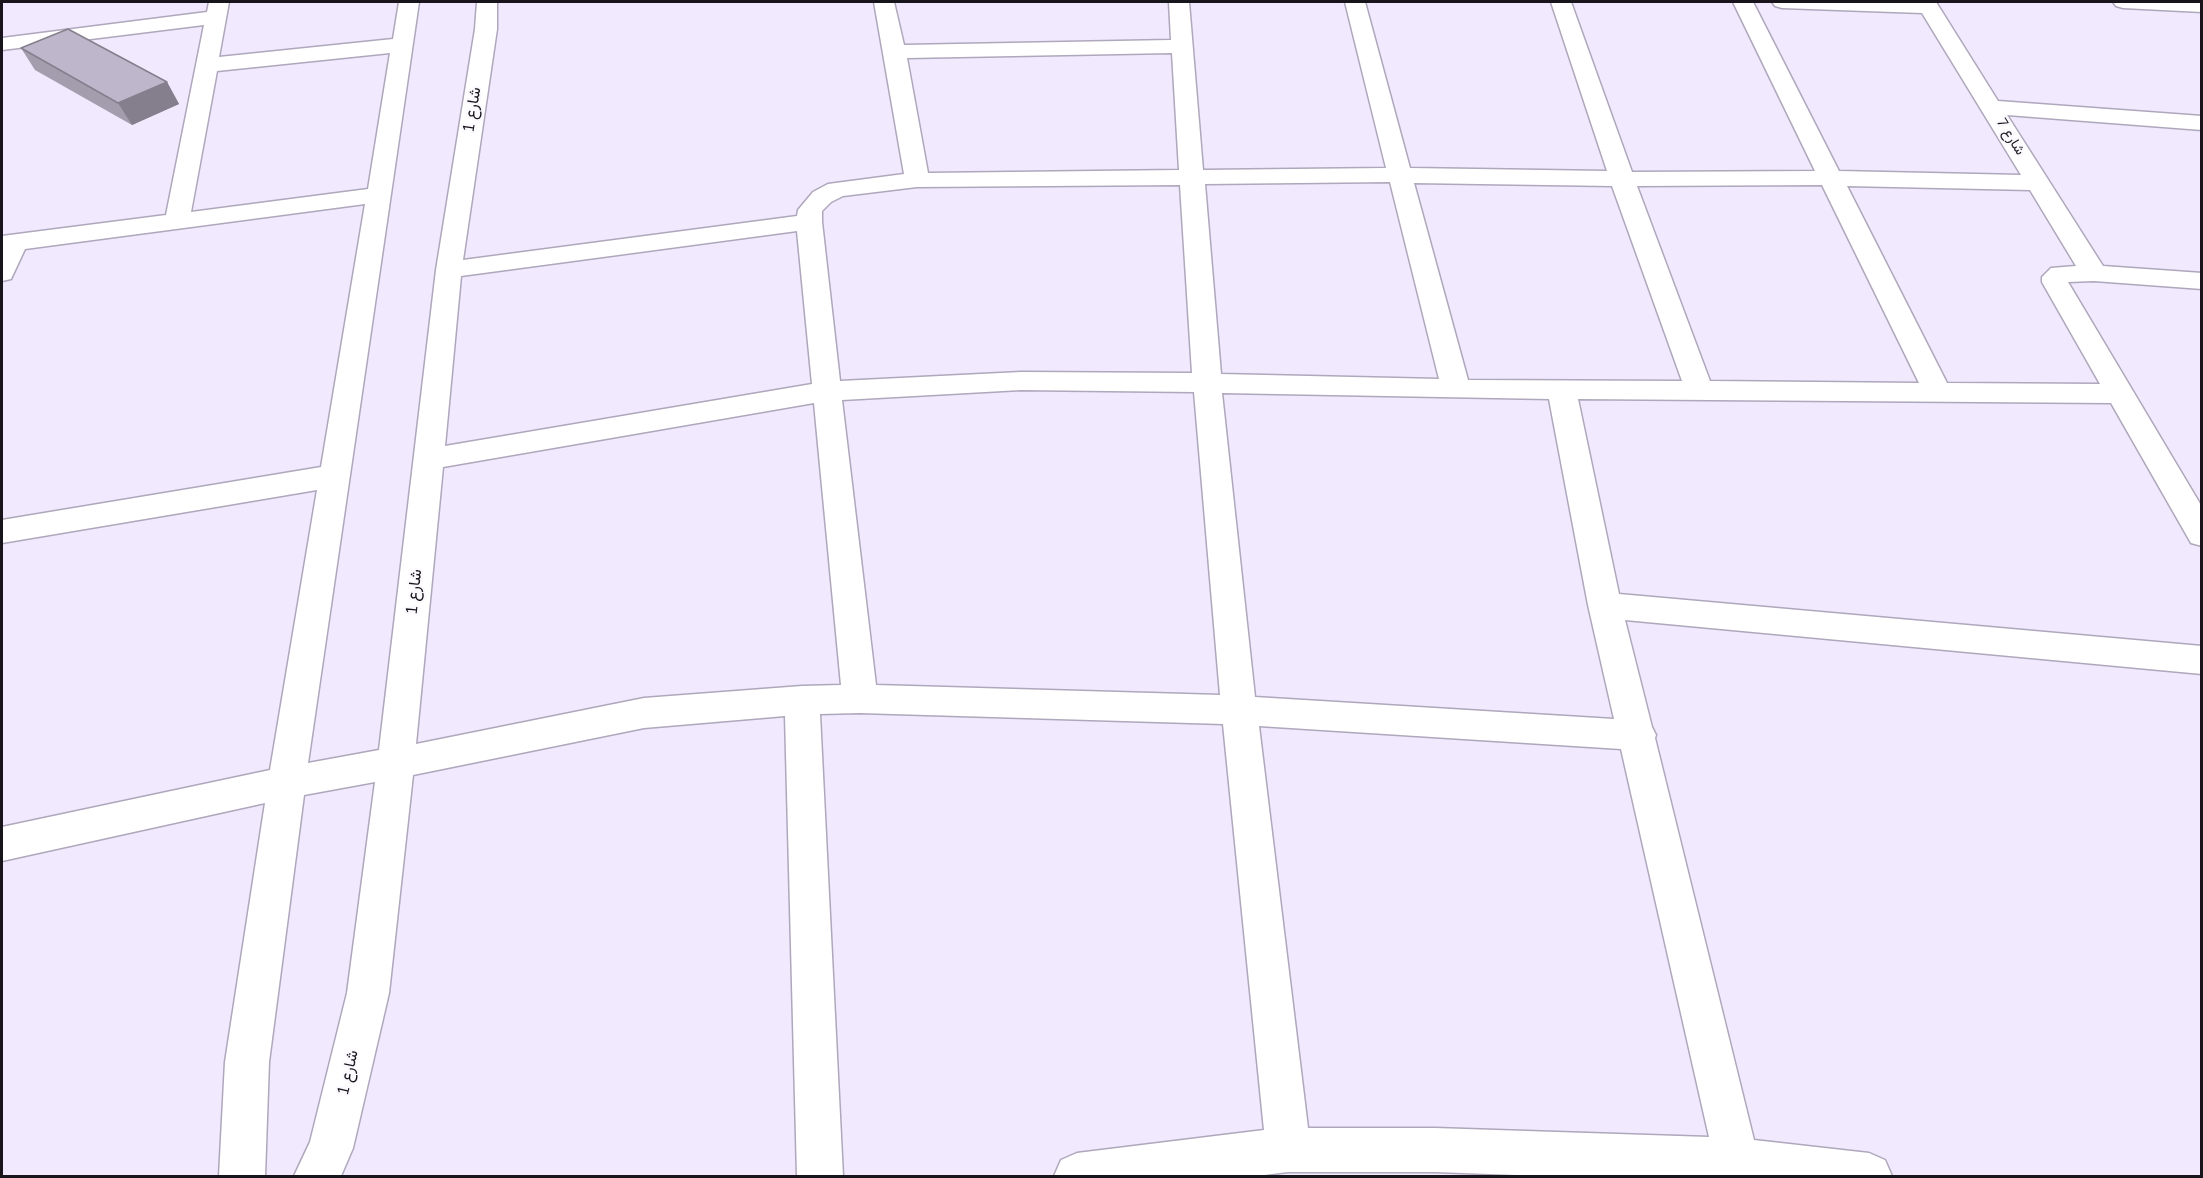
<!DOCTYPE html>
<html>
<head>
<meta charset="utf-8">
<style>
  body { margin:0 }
  #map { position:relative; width:2203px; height:1178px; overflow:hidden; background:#f1e9fd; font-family:"Nunito Sans",sans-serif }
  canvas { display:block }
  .frame { position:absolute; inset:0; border:3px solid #17141b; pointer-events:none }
</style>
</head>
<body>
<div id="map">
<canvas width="2203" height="1178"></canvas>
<div class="frame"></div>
</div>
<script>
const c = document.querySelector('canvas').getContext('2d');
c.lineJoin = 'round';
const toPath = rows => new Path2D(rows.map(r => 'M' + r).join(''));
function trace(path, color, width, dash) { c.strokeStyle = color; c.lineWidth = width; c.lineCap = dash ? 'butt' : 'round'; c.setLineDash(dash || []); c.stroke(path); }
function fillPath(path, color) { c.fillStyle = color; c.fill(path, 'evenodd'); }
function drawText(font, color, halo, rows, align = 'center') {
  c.font = font + ' "Nunito Sans",Vazirmatn,sans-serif'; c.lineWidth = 4.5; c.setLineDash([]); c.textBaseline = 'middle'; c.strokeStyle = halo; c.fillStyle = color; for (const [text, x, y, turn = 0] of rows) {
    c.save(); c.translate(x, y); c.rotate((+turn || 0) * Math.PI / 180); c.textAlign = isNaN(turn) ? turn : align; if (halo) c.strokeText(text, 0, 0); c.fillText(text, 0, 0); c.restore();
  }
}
const minor = toPath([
  [209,2,229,2,219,57,393,39,399,2,419,2,308,763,379,750,436,270,475,29,477,2,497,2,497,29,463,260,797,216,798,210,813,192,828,184,904,174,874,2,894,2,904,45,1171,40,1169,2,1189,2,1203,170,1386,168,1345,2,1365,2,1410,168,1607,171,1551,2,1571,2,1632,172,1815,171,1733,2,1753,2,1839,171,2021,175,1922,13,1782,8,1775,6,1772,2,1936,2,1998,101,2202,116,2202,130,2007,115,2103,266,2202,273,2202,289,2094,281,2068,282,2202,507,2202,546,2191,543,2111,403,1578,399,1619,594,2202,646,2202,674,1625,620,1652,727,1656,735,1655,738,1754,1140,1869,1153,1885,1160,1892,1176,1544,1176,1435,1172,1288,1172,1256,1176,1054,1176,1061,1160,1077,1153,1264,1130,1223,724,860,713,820,714,843,1176,797,1176,785,716,644,728,413,775,389,993,353,1148,341,1176,294,1176,310,1142,347,993,375,782,304,795,269,1062,265,1176,219,1176,225,1062,265,803,2,861,2,827,270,770,317,490,2,543,2,520,321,467,365,204,25,249,11,279,2,281,2,236,166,215,204,25,2,50,2,38,207,12,209,2],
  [390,53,368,189,191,212,217,71,390,53],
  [1172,53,1179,170,928,173,907,58,1172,53],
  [1390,182,1439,379,1221,374,1205,184,1390,182],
  [1414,183,1612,186,1682,381,1468,380,1414,183],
  [1180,185,1192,373,1021,372,840,381,822,222,822,211,831,202,843,196,917,187,1180,185],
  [1822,185,1919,383,1710,381,1637,186,1822,185],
  [1847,186,2030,190,2076,266,2051,268,2042,277,2042,282,2100,384,1947,383,1847,186],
  [797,231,812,384,445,446,461,276,797,231],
  [1021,390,1194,392,1220,695,876,685,842,400,1021,390],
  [1222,393,1549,399,1588,605,1614,719,1255,697,1222,393],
  [814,403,841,685,802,686,644,698,416,744,443,467,814,403],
  [1259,726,1621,749,1709,1137,1435,1128,1308,1128,1259,726],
  [2113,2,2202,2,2202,12,2123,8,2116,6,2113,2]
]);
trace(minor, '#afa7bb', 3);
fillPath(minor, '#fff');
fillPath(toPath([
  [21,48,167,82,179,104,132,125,35,70]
]), '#a39dae');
fillPath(toPath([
  [167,82,179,104,132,125,118,103]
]), '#857f8d');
const building = toPath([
  [68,29,167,82,118,103,21,48,68,29]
]);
fillPath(building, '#beb6ca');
trace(building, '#857f8d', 1.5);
drawText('14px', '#17141b', '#fbf9fd', [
  ["شارع 7",2010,137,58]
]);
drawText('16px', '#17141b', '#fbf9fd', [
  ["شارع 1",473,110,-81],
  ["شارع 1",415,592,-84],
  ["شارع 1",349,1073,-77]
]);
</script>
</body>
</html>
